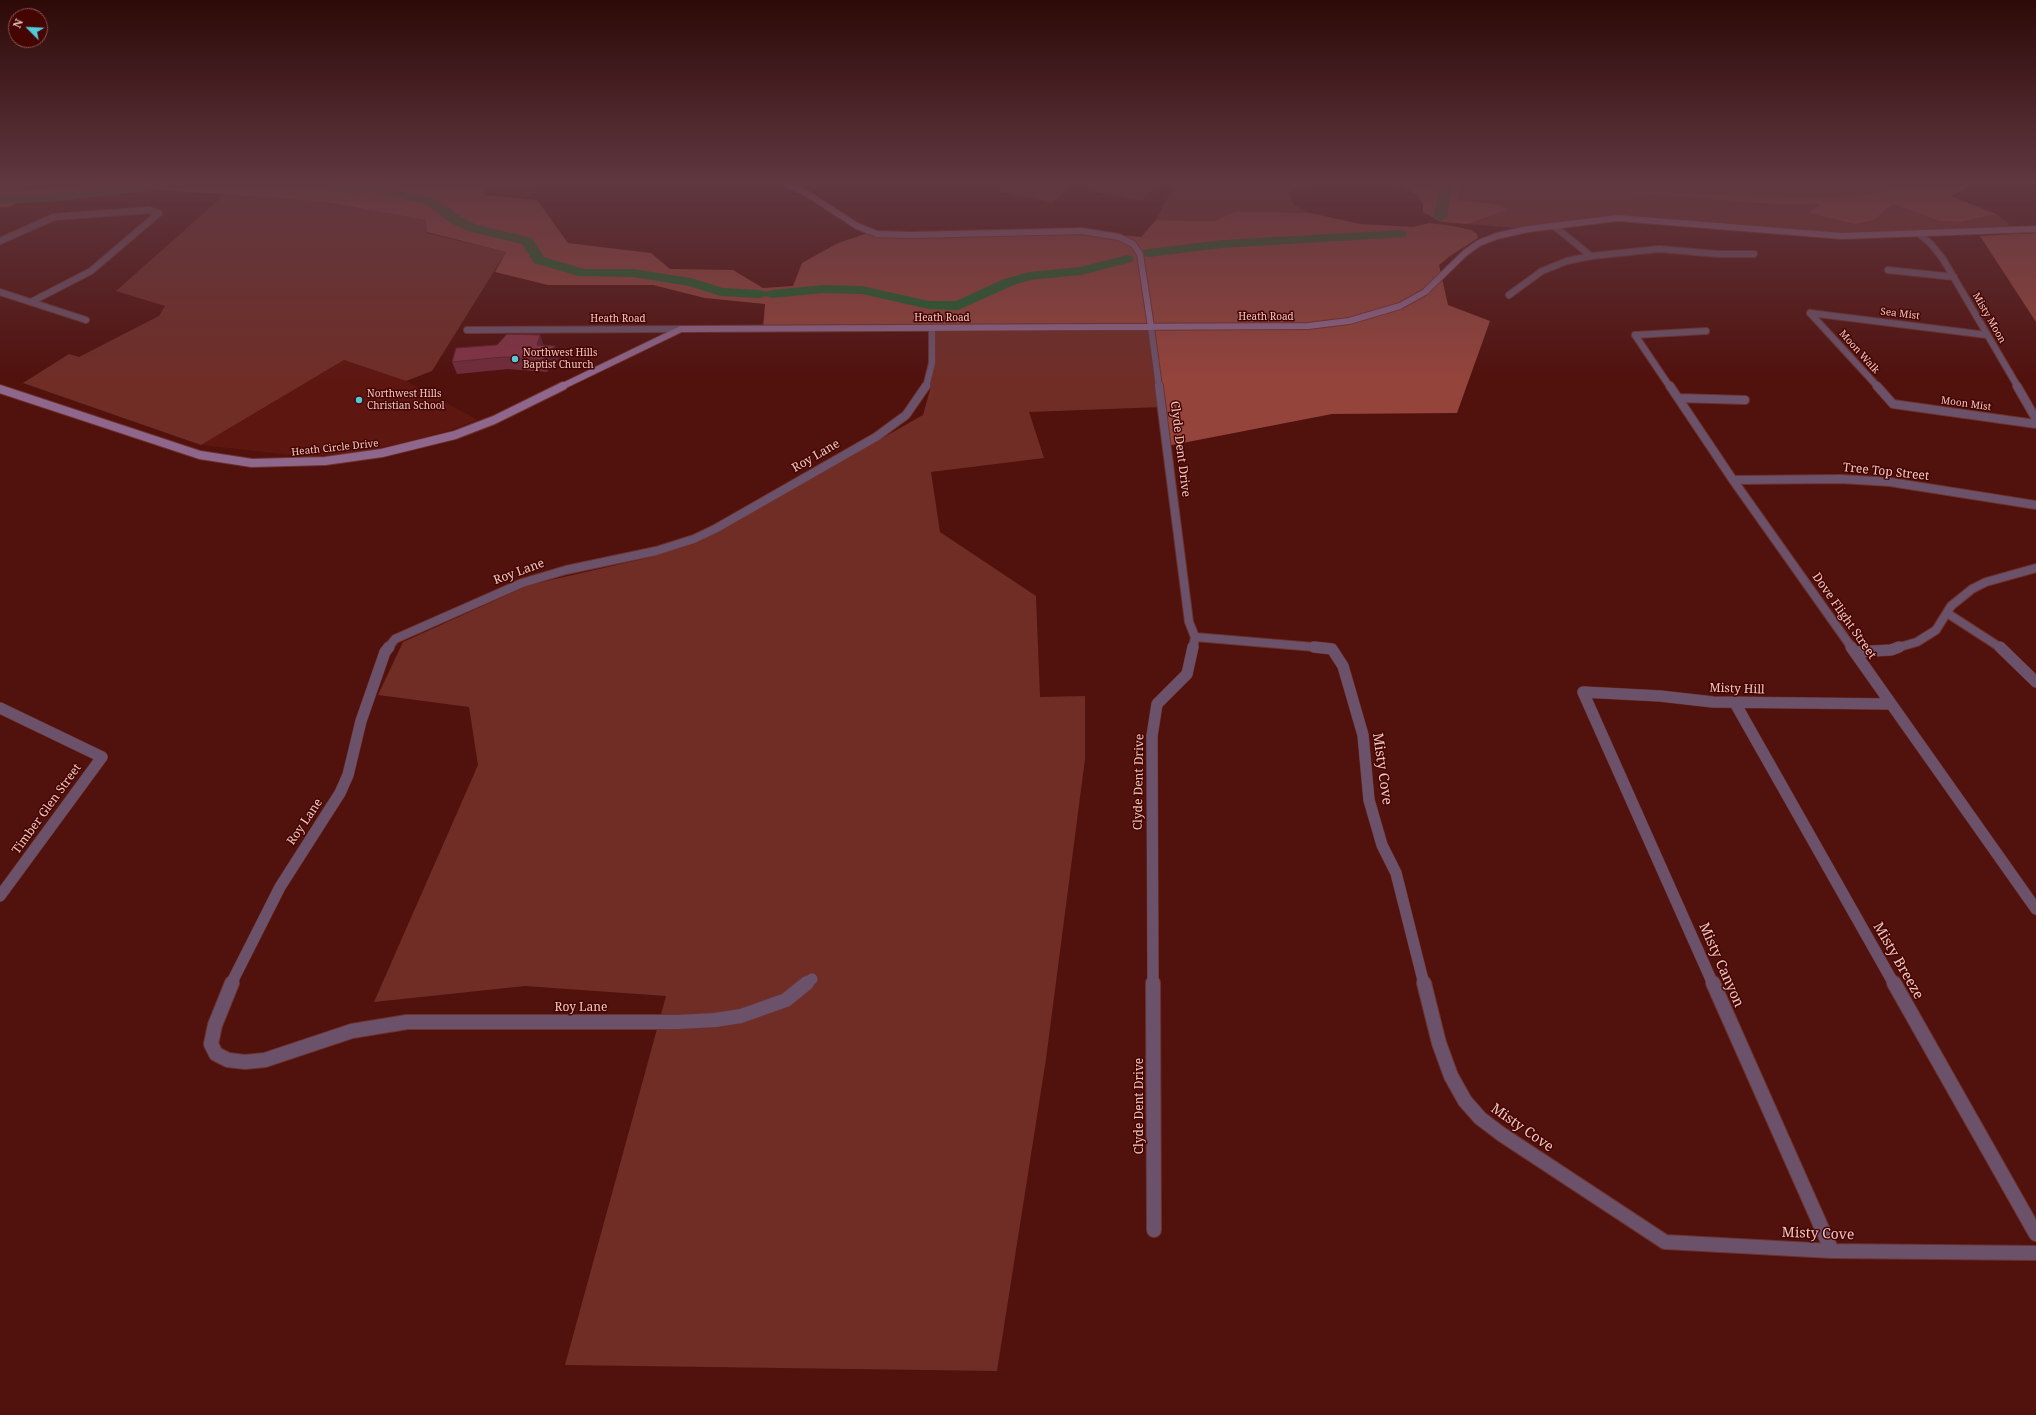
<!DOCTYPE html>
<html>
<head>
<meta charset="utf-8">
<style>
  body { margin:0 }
  #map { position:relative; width:2036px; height:1415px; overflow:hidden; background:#51110d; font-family:"Noto Serif",serif }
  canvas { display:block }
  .north { position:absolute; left:8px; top:8px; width:40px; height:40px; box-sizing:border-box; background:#450503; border:1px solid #89534f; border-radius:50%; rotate:294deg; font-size:11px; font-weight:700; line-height:16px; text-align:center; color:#f0c8c1 }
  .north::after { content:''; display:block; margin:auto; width:14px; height:18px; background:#53cadc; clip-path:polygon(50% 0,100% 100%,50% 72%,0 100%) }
</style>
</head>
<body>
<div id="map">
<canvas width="2036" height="1415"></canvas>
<div class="north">N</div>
</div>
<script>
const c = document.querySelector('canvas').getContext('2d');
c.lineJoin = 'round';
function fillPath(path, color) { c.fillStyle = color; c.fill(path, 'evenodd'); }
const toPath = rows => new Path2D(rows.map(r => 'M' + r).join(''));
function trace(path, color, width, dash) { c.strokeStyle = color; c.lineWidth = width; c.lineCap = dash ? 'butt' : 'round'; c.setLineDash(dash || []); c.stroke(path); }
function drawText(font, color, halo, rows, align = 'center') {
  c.font = font + ' "Noto Serif",serif'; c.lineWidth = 3; c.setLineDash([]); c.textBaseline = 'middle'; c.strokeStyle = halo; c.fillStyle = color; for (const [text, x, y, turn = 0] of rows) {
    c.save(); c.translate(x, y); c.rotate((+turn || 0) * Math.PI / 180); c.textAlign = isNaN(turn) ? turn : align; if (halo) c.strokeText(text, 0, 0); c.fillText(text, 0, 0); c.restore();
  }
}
fillPath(toPath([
  [418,184,542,184,530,198],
  [344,360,406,381,478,420,445,432,394,445,351,453,308,457,201,445]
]), '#5e1610');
fillPath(toPath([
  [0,184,110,184,0,192],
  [1005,184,1072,184,1052,203,997,191],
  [1091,184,1158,184,1142,201,1085,190],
  [1174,184,1316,184,1289,193,1294,205,1310,213,1236,211,1213,221,1156,220],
  [1403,184,1973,184,1933,206,1906,209,1939,221,1961,222,1996,214,2009,224,2008,228,1845,234,1636,217,1577,220,1515,228,1468,224,1507,210,1455,206],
  [224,195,325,202,427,220,427,233,506,252,432,371,406,381,344,360,201,445,23,383,69,354,79,357,159,316,165,306,116,291],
  [1151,327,1162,407,1029,412,1044,458,931,472,940,532,1036,596,1040,697,1085,696,1085,759,1046,1059,997,1371,565,1365,666,996,525,986,374,1002,478,765,469,707,378,695,403,642,529,585,647,558,697,543,923,415,930,390,932,328]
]), '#702d26');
fillPath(toPath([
  [110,184,422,184,420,187,482,184,484,195,537,200,568,243,651,253,670,269,733,270,763,288,793,286,802,263,838,243,871,232,1094,232,1141,237,1156,220,1213,221,1236,211,1310,213,1361,224,1413,227,1429,223,1453,226,1471,230,1477,234,1478,238,1450,256,1439,265,1448,305,1490,321,1457,413,1332,414,1167,446,1151,327,763,329,765,304,705,298,653,285,548,285,495,272,506,252,427,232,426,220,325,202,163,190,18,201,10,207,0,207,0,192],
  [1383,184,1459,184,1458,199,1499,205,1507,210,1468,224,1441,222,1423,212,1423,204,1417,195,1405,188],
  [1896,184,1973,184,1951,196,1996,214,1961,222,1939,221,1893,204,1873,220,1855,224,1809,213,1820,204,1785,205,1601,190,1823,198,1862,195,1893,189],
  [2036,233,2036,322,1980,236]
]), '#94443b');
fillPath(toPath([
  [138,184,208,184,202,188,162,189,60,201,0,204,0,196,60,193,138,184],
  [294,184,345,184,360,185,366,188,371,185,436,199,463,218,477,225,532,238,544,257,584,269,633,269,691,278,723,288,760,290,766,292,772,290,823,285,862,286,929,301,956,301,1004,279,1029,272,1081,267,1127,255,1132,256,1134,259,1132,262,1081,275,1030,280,1014,285,958,310,929,309,862,294,823,293,772,298,766,296,760,298,721,296,689,286,633,277,578,276,534,263,522,244,467,231,453,224,427,205,366,190,360,193,300,188,294,184],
  [1440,184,1452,184,1447,217,1440,221,1433,217,1440,184],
  [1400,230,1405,231,1407,234,1405,237,1222,248,1149,257,1144,256,1142,253,1144,250,1149,249,1222,240,1400,230]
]), '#1a632e');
const streetFar3 = toPath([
  [1554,226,1591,256],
  [1918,233,1931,244,1943,259,2018,387],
  [0,241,54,217,149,210,159,213,91,271,31,302],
  [1888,270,1954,277],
  [0,292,86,320],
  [1509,295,1542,271,1567,261,1591,256,1659,249,1718,254,1754,254],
  [1810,313,1878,387],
  [1810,313,1987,335],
  [1151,327,1159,387],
  [467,330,681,329],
  [1635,335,1670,387],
  [1635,335,1706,331],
  [926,387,932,363,932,328]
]);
const streetFar2 = toPath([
  [1159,386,1189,622,1195,637,1193,648],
  [1670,386,1733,480,1852,648],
  [1877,386,1893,404,2036,424],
  [2017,386,2036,419],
  [1678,398,1745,400],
  [1733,480,1841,479,1890,482,2036,505],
  [1947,613,2001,648],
  [1195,637,1326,648],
  [388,648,395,639,522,583,566,570,656,551,694,539,715,529,876,437,906,415,926,386],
  [1896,648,1917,642,1936,630,1951,606,1972,589,1986,582,2036,568]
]);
const streetFar1 = toPath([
  [1314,647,1332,649,1343,666,1363,735,1369,800,1382,845,1396,873,1424,984],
  [1851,647,2036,909],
  [2000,647,2036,682],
  [1855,652,1891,650,1899,647],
  [1735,703,1894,984],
  [0,708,102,757,0,896],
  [231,984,280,887,340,793,348,775,361,721,385,652,389,647],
  [806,984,812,979],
  [1153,984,1152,736,1157,704,1187,674,1193,647],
  [1713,984,1583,692,1660,696,1713,702,1891,704]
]);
const street = toPath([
  [232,983,215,1025,211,1044,216,1054,228,1060,245,1062,265,1060,352,1031,407,1022,677,1022,715,1020,741,1016,786,1000,807,983],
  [1153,983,1154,1230],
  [1424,983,1439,1043,1451,1076,1465,1101,1480,1118,1501,1134,1665,1242,1832,1251,2036,1253],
  [1713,983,1832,1251],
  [1894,983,2036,1234]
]);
const secondaryFar1 = toPath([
  [787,184,803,191,857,226,877,234,911,235,1082,231,1119,237,1133,244,1140,254,1151,327],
  [561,387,681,329,1308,326,1349,321,1400,306,1425,292,1465,253,1479,243,1497,236,1528,229,1618,218,1842,236,2036,229]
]);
const secondary = toPath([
  [0,389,200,455,252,463,325,461,382,453,455,435,494,420,563,386]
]);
trace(streetFar3, '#6e322d', 8);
trace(streetFar2, '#6e322d', 10);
trace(streetFar1, '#6e322d', 12);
trace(street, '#6e322d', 16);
trace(secondaryFar1, '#6e322d', 8);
trace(secondary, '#6e322d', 10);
trace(streetFar3, '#6b526a', 6);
trace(streetFar2, '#6b526a', 8);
trace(streetFar1, '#6b526a', 11);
trace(street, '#6b526a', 14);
trace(secondaryFar1, '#8f678c', 6);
trace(secondary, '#8f678c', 8);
fillPath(toPath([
  [540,335,543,345,555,346,559,358,547,372,508,369,457,374,452,362,497,345]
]), '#702c3b');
fillPath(toPath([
  [540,335,544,346,537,345],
  [555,346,559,358,547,372,543,360]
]), '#5b2430');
const building = toPath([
  [507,334,540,335,537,345,555,346,543,360,504,357,452,362,456,348,497,345,507,334]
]);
fillPath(building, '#823345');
trace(building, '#5b2430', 1);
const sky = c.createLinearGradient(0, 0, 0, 382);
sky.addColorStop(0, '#2d0907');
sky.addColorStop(0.48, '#5f3840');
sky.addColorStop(1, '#5f384000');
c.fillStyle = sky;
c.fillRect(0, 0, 2036, 382);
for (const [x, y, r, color] of [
  [515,359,4,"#53cadc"],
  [359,400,4,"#53cadc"]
]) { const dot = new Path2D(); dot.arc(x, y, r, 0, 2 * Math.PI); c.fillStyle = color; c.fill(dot); trace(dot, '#450503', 1.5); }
drawText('10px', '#f0c8c1', '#450503', [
  ["Sea Mist",1900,314,7],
  ["Heath Road",1266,317],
  ["Heath Road",942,318],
  ["Misty Moon",1989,318,60],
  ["Heath Road",618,319],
  ["Moon Walk",1859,352,48],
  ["Moon Mist",1966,404,8],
  ["Heath Circle Drive",335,448,-6]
]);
drawText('10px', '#f0c8c1', '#450503', [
  ["Northwest Hills",523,353],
  ["Baptist Church",523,365],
  ["Northwest Hills",367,394],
  ["Christian School",367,406]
], 'left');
drawText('12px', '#f0c8c1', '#450503', [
  ["Clyde Dent Drive",1180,449,83],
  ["Roy Lane",816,456,-30],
  ["Tree Top Street",1886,472,6],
  ["Roy Lane",519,572,-20],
  ["Dove Flight Street",1844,616,55],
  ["Misty Hill",1737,689,2],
  ["Clyde Dent Drive",1139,782,-89],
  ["Timber Glen Street",47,809,-54],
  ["Roy Lane",305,822,-56],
  ["Roy Lane",581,1008],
  ["Clyde Dent Drive",1140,1106,-90]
]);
drawText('14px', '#f0c8c1', '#450503', [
  ["Misty Cove",1382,769,82],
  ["Misty Breeze",1898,961,60],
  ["Misty Canyon",1721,965,66],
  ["Misty Cove",1522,1128,35],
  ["Misty Cove",1818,1234,2]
]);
</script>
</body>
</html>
